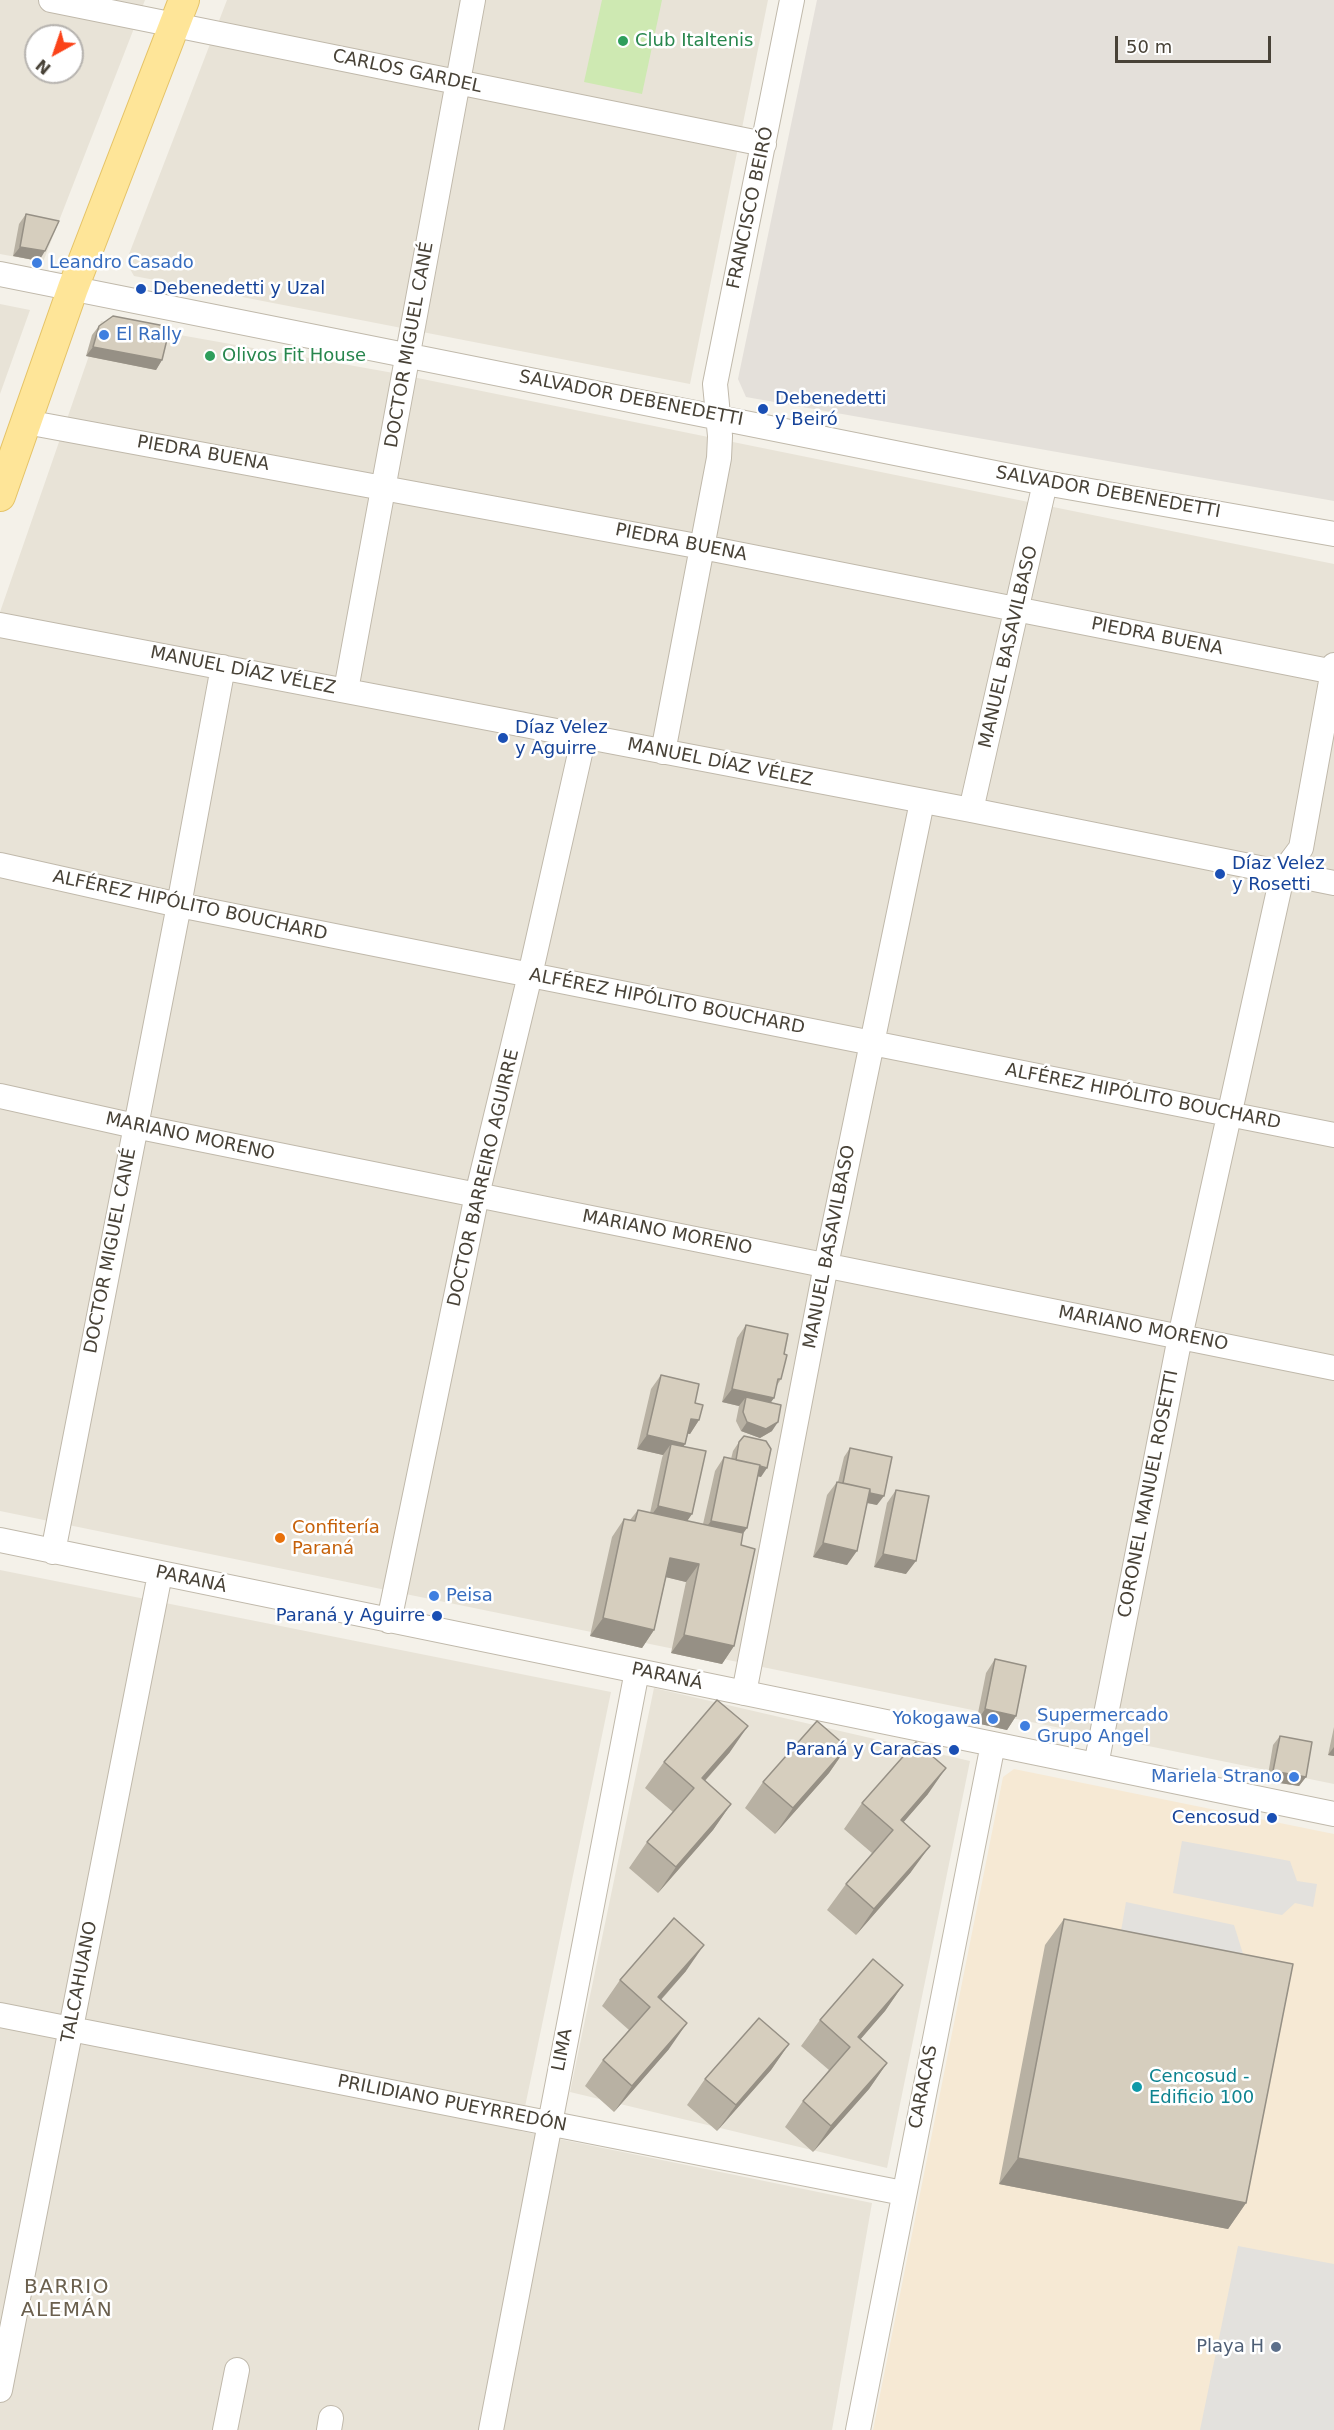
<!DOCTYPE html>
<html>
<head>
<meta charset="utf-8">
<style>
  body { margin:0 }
  #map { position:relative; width:1334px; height:2430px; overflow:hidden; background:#f4f1e9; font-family:"DejaVu Sans",sans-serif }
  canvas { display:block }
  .north { position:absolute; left:24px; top:24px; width:60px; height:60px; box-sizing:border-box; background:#fff; border:2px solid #b6b3af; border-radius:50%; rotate:220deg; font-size:16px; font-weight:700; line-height:24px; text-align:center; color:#484237 }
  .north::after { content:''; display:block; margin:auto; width:21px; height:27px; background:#fb4319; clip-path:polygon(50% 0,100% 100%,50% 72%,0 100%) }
  .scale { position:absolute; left:1115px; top:36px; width:156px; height:27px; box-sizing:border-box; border:3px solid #484237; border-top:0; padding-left:8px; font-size:18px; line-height:21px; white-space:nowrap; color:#484237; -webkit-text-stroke:4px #fff; paint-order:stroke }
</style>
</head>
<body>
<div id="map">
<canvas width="1334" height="2430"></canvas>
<div class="north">N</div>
<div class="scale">50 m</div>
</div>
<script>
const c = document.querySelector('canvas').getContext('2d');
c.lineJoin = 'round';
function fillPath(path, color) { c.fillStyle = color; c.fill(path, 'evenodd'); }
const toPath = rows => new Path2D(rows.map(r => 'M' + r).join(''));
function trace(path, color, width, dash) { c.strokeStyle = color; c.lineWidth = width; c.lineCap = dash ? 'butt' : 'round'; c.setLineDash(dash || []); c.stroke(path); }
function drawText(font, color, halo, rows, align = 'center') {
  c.font = font + ' "DejaVu Sans",sans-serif'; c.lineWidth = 5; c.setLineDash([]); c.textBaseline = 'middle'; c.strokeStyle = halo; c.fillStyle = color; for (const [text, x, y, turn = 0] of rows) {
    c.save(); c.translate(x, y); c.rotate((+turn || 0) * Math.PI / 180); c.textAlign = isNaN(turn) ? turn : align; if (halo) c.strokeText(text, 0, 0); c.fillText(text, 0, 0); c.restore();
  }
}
fillPath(toPath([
  [0,0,145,0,43,262,0,254],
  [36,36,72,36,72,72,36,72],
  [227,0,768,0,690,384,134,276,126,262],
  [0,304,30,310,0,394],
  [101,321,388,372,1334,564,1334,1784,0,1511,0,612],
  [0,1570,611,1692,520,2131,872,2203,832,2430,0,2430],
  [654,1688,970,1761,887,2168,570,2092]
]), '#e8e3d7');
fillPath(toPath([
  [1014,1769,1334,1834,1334,2430,873,2430,1003,1777]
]), '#f6e9d4');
fillPath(toPath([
  [817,0,1334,0,1334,501,746,397,738,379]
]), '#e4e0da');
fillPath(toPath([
  [602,0,662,0,642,94,584,82]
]), '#cee9b2');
fillPath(toPath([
  [1182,1841,1290,1861,1297,1881,1317,1884,1313,1907,1295,1903,1282,1915,1173,1893],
  [1126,1902,1234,1925,1244,1957,1121,1931],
  [1238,2246,1334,2264,1334,2430,1200,2430]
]), '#e3e1dd');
const minor = toPath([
  [51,0,764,144],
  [0,274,1045,483,1334,534],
  [26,422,702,547,1334,672],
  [0,625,971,810,1334,883],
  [346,690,473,0],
  [663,752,719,458,720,436,715,384,792,0],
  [971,810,1045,483],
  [0,865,179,905,1334,1135],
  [0,1096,135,1126,1334,1368],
  [0,1540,1334,1814],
  [53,1552,179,905,223,667],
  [389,1621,477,1195,530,975,584,736],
  [744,1693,826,1265,922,802],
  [1096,1765,1180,1337,1283,872,1301,848,1334,665],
  [0,2015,903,2193],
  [0,2390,160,1574],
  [225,2430,237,2370],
  [329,2430,331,2418],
  [491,2430,637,1671],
  [858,2430,993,1744]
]);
const major = toPath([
  [0,496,73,288,184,0]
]);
trace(minor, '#c0b9ab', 26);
trace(major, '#e5c367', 32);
trace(minor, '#fff', 24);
trace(major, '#fee598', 30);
fillPath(toPath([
  [26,214,39,261,13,256,19,224],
  [99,326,162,360,156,370,86,356,92,335],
  [746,1325,784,1354,781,1379,776,1387,774,1398,770,1403,772,1431,760,1438,741,1431,736,1421,739,1406,722,1402,737,1338],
  [661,1375,695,1403,699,1420,690,1434,688,1434,685,1444,683,1447,692,1514,687,1521,703,1524,715,1471,724,1457,731,1459,733,1451,739,1442,761,1477,758,1476,747,1528,743,1533,741,1545,734,1646,722,1664,671,1653,686,1582,666,1577,654,1630,642,1648,590,1636,612,1537,624,1519,630,1520,638,1510,650,1513,662,1458,663,1455,637,1449,651,1389],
  [850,1448,877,1505,867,1503,847,1565,813,1557,827,1495,837,1482,838,1482,844,1457],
  [896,1490,906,1574,874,1567,887,1503],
  [995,1659,1016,1716,1007,1730,976,1723,986,1673],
  [1334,1727,1334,1756,1328,1755],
  [1280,1736,1306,1777,1299,1786,1267,1781,1273,1745],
  [847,1747,829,1773,775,1834,745,1808,763,1782],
  [730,1752,705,1781,731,1804,713,1830,658,1893,629,1868,647,1842,673,1812,645,1788,664,1762],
  [928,1794,903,1822,911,1872,856,1935,827,1910,846,1884,872,1853,844,1829,862,1803],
  [1064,1919,1246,2203,1228,2229,999,2184,1045,1945],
  [686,1971,661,2000,669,2049,614,2112,585,2086,603,2060,629,2030,602,2006,620,1980],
  [903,1985,885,2011,860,2039,887,2063,869,2089,813,2152,785,2127,803,2101,829,2070,801,2046,820,2020],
  [789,2044,771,2070,717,2131,687,2105,705,2079]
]), '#b8b1a3');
fillPath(toPath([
  [20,247,45,251,39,261,13,256],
  [93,347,162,360,156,370,86,356],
  [732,1389,774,1398,764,1412,746,1397,739,1406,722,1402],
  [691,1419,699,1420,690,1434,682,1432],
  [747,1422,778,1422,772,1431,760,1438,741,1431],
  [647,1435,685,1444,676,1458,671,1444,663,1455,637,1449],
  [736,1461,767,1468,761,1477,729,1470],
  [842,1487,884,1496,877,1505,835,1496],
  [658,1506,692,1514,683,1527,648,1520],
  [711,1521,747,1528,737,1542,701,1534],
  [823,1543,857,1551,847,1565,813,1557],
  [883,1554,916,1561,906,1574,874,1567],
  [670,1558,699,1564,686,1582,657,1575],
  [603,1618,654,1630,642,1648,590,1636],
  [684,1635,734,1646,722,1664,671,1653],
  [985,1709,1016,1716,1007,1730,976,1723],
  [748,1726,730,1752,684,1804,702,1778],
  [847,1747,829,1773,775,1834,793,1808],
  [1334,1747,1334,1756,1328,1755],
  [946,1768,928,1794,883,1846,901,1820],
  [1273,1771,1306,1777,1299,1786,1267,1781],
  [731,1804,713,1830,658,1893,676,1867],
  [930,1846,911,1872,856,1935,874,1909],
  [704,1945,686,1971,640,2023,658,1997],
  [903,1985,885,2011,840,2063,858,2037],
  [687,2023,669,2049,614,2112,632,2086],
  [789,2044,771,2070,717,2131,736,2105],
  [887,2063,869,2089,813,2152,831,2126],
  [1018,2158,1246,2203,1228,2229,999,2184]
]), '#969085');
const building = toPath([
  [26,214,59,221,45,251,20,247,26,214],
  [113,316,170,327,162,360,93,347,99,326,113,316],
  [746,1325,788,1334,784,1354,787,1355,781,1379,778,1379,774,1398,732,1389,746,1325],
  [661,1375,699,1384,695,1403,703,1405,699,1420,691,1419,685,1444,647,1435,661,1375],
  [746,1397,781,1405,778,1422,766,1429,747,1422,743,1412,746,1397],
  [744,1436,766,1441,771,1449,767,1468,760,1466,760,1465,736,1460,739,1442,744,1436],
  [671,1444,706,1451,692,1514,658,1506,671,1444],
  [850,1448,892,1457,884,1496,870,1493,870,1489,843,1483,850,1448],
  [724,1457,760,1465,747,1528,711,1521,724,1457],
  [837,1482,870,1489,857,1551,823,1543,837,1482],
  [896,1490,929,1496,916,1561,883,1554,896,1490],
  [638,1510,743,1533,741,1545,755,1549,734,1646,684,1635,699,1564,670,1558,654,1630,603,1618,624,1519,635,1521,638,1510],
  [995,1659,1026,1666,1016,1716,985,1709,995,1659],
  [717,1700,748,1726,702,1778,731,1804,676,1867,647,1842,694,1788,664,1762,717,1700],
  [817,1721,847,1747,793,1808,763,1782,817,1721],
  [1280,1736,1312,1742,1306,1777,1273,1771,1280,1736],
  [916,1742,946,1768,901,1820,930,1846,874,1909,846,1884,893,1830,862,1803,916,1742],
  [674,1918,704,1945,658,1997,687,2023,632,2086,603,2060,650,2007,620,1980,674,1918],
  [1064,1919,1293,1964,1246,2203,1018,2158,1064,1919],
  [873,1959,903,1985,858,2037,887,2063,831,2126,803,2101,850,2047,820,2020,873,1959],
  [759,2018,789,2044,736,2105,705,2079,759,2018]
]);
fillPath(building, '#d6cebe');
trace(building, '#969085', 1.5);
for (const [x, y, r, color] of [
  [623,41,6,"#2e9e5b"],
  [37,263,6,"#3f7fe0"],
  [141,289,6,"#1a4fb4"],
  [104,335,6,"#3f7fe0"],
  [210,356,6,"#2e9e5b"],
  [763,409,6,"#1a4fb4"],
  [503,738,6,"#1a4fb4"],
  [1220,874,6,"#1a4fb4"],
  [280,1538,6,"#e8710a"],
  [434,1596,6,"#3f7fe0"],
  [437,1616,6,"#1a4fb4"],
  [993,1719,6,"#3f7fe0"],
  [1025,1726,6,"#3f7fe0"],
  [954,1750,6,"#1a4fb4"],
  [1294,1777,6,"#3f7fe0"],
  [1272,1818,6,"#1a4fb4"],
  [1137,2087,6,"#0f9aa8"],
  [1276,2347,6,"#5c6f8a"]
]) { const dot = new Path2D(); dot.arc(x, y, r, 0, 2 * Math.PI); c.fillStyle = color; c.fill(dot); trace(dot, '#fff', 2); }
drawText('18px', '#27864d', '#fff', [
  ["Club Italtenis",635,41],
  ["Olivos Fit House",222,356]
], 'left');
drawText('18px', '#484237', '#fff', [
  ["CARLOS GARDEL",407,72,12],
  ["FRANCISCO BEIRÓ",751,208,-78],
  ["DOCTOR MIGUEL CANÉ",410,345,-80],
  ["SALVADOR DEBENEDETTI",631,399,11],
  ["PIEDRA BUENA",203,454,10],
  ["SALVADOR DEBENEDETTI",1108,493,10],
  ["PIEDRA BUENA",681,543,11],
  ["PIEDRA BUENA",1157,637,11],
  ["MANUEL BASAVILBASO",1009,647,-77],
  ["MANUEL DÍAZ VÉLEZ",243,671,11],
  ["MANUEL DÍAZ VÉLEZ",720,763,11],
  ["ALFÉREZ HIPÓLITO BOUCHARD",190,906,12],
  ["ALFÉREZ HIPÓLITO BOUCHARD",667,1002,11],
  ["ALFÉREZ HIPÓLITO BOUCHARD",1143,1097,11],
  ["MARIANO MORENO",190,1137,12],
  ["DOCTOR BARREIRO AGUIRRE",484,1178,-77],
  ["MARIANO MORENO",667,1233,11],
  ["MANUEL BASAVILBASO",830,1247,-79],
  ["DOCTOR MIGUEL CANÉ",111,1251,-79],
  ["MARIANO MORENO",1143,1329,11],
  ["CORONEL MANUEL ROSETTI",1149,1494,-79],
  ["PARANÁ",191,1580,12],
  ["PARANÁ",667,1677,12],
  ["TALCAHUANO",80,1982,-79],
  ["LIMA",563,2050,-79],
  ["CARACAS",924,2087,-79],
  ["PRILIDIANO PUEYRREDÓN",452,2104,11]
]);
drawText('18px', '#366cbe', '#fff', [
  ["Leandro Casado",49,263],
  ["El Rally",116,335],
  ["Peisa",446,1596],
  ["Supermercado",1037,1716],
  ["Grupo Angel",1037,1737],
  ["Yokogawa",981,1719,"right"],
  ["Mariela Strano",1282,1777,"right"]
], 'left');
drawText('18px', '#164399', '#fff', [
  ["Debenedetti y Uzal",153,289],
  ["Debenedetti",775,399],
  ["y Beiró",775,420],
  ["Díaz Velez",515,728],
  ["y Aguirre",515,749],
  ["Díaz Velez",1232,864],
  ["y Rosetti",1232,885],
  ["Paraná y Aguirre",425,1616,"right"],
  ["Paraná y Caracas",942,1750,"right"],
  ["Cencosud",1260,1818,"right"]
], 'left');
drawText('18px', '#c56008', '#fff', [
  ["Confitería",292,1528],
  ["Paraná",292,1549]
], 'left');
drawText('18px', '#0d838f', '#fff', [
  ["Cencosud -",1149,2077],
  ["Edificio 100",1149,2098]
], 'left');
drawText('18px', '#4e5e75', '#fff', [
  ["Playa H",1264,2347]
], 'right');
c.letterSpacing = '1.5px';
drawText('20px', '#6b604e', '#fff', [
  ["BARRIO",67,2288],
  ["ALEMÁN",67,2311]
]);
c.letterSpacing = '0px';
</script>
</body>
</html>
